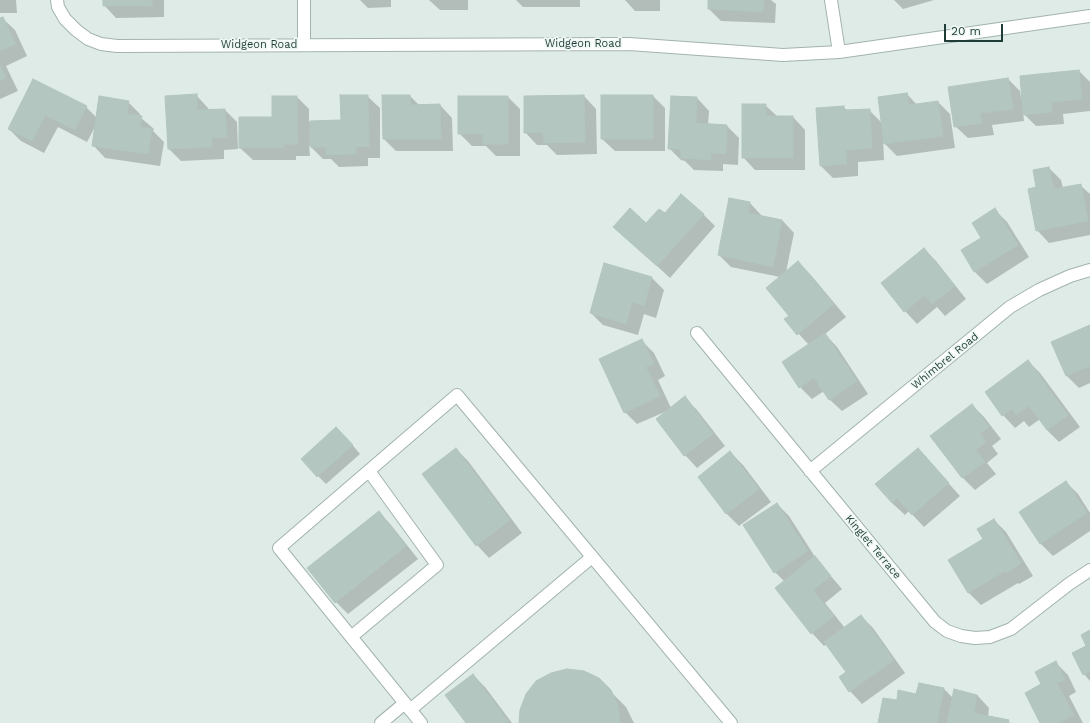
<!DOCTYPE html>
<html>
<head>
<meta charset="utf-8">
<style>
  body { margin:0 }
  #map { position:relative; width:1090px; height:723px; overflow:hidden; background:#dfebe7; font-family:"Work Sans",sans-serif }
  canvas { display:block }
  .scale { position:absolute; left:944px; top:24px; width:59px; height:18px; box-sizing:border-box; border:2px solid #1f3c36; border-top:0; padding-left:5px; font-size:12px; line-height:14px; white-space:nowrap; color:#1f3c36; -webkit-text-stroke:3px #eff8f4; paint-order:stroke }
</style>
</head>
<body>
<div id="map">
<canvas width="1090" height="723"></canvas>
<div class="scale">20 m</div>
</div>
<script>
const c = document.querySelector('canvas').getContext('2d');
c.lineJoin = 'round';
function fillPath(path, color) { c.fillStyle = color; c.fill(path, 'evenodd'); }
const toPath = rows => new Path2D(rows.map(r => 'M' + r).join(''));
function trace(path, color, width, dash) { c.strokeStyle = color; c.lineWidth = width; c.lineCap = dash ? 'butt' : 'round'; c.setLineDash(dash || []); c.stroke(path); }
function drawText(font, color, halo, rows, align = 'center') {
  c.font = font + ' "Work Sans",sans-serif'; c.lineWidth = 3.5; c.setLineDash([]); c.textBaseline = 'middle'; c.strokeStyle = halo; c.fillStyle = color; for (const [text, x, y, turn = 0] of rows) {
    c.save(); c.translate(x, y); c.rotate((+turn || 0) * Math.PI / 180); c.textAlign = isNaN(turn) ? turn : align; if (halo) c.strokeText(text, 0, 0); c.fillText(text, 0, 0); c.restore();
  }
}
fillPath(toPath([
  [0,0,16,0,17,13,0,13],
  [104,0,164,0,164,17,116,18,104,5],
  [360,0,391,0,391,7,368,8],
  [429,0,468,0,468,10,440,10],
  [516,0,580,0,580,7,523,7],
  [625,0,660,0,660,11,635,11],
  [709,0,771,0,776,4,775,23,721,21,709,9],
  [894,0,934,0,903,9],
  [2,18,15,30,27,56,6,66,18,91,0,99,0,19],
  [1079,71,1090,82,1090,111,1063,114,1064,124,1036,126,1023,113,1024,121,992,125,994,135,968,138,955,126,1008,79,1020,91,1021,98],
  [34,80,86,107,97,118,128,102,140,114,140,117,154,129,153,131,164,142,160,166,105,158,93,145,96,125,87,142,58,127,44,153,21,141,9,129],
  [907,94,917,105,938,102,950,114,955,148,897,156,885,144,884,137,883,137,884,160,858,162,858,176,833,178,821,166,843,107,848,111,869,110,882,123],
  [196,95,208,108,209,110,225,110,237,122,238,149,224,150,224,159,181,161,169,149],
  [367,96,380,108,380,158,368,158,368,166,339,167,331,159,323,159,309,145,310,156,296,156,296,160,253,160,240,148,297,97,309,109,309,122,342,121],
  [410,96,420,106,440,105,452,118,453,151,396,151,384,139],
  [584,96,596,109,597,154,557,155,547,145,537,145,525,132],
  [653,96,665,108,665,151,615,151,602,139],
  [508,97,520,109,520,156,496,156,486,146,472,146,459,133],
  [697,98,709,111,708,125,727,126,739,138,738,165,723,164,723,171,694,170,685,161,681,160,669,148],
  [765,105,778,117,793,117,805,130,805,170,755,170,743,157],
  [1049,168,1061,180,1063,188,1080,185,1090,194,1090,235,1049,243,1037,230,1038,188],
  [750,203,762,216,782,220,794,233,786,272,798,262,810,274,846,317,825,334,837,347,868,394,842,411,829,399,824,391,812,399,800,387,809,345,786,320,790,316,780,277,731,267,719,255],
  [995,210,1007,222,1029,257,987,284,975,272,962,251,983,238],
  [703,214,715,226,670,278,615,227,647,225,665,215],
  [924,249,936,261,966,299,945,316,937,307,917,324,905,311],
  [605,264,652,278,664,290,656,318,644,314,638,335,603,325,591,313],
  [1090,327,1090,383,1079,388,1067,376,1053,343],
  [642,341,654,353,665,376,658,380,671,408,685,398,697,410,725,446,697,468,685,455,657,419,667,411,637,424,625,412],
  [1028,361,1040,373,1080,427,1059,442,1047,430,1040,419,1029,427,1024,421,1015,428,1003,415,986,392],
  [972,405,984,417,1001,439,992,446,998,454,987,463,996,474,975,490,963,478,932,436],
  [345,436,360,454,326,484,318,476],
  [456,449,468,461,522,533,489,558,477,545],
  [918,449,960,496,924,527,909,511,905,515,892,503],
  [730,452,743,465,771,502,739,526,727,514,699,477],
  [1066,482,1078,494,1090,513,1090,531,1053,556,1041,544,1021,513],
  [777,504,789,516,817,560,842,589,825,603,845,628,861,616,873,628,905,673,862,704,850,691,840,677,847,673,827,644,824,646,812,633,777,589,785,582,775,572],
  [379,512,391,525,418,559,348,614,336,602],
  [994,520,1006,532,1033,576,1019,584,1018,583,981,605,969,593,950,560,984,539],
  [1090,631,1090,681,1084,674],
  [1055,662,1068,675,1076,692,1069,696,1083,723,1042,723,1043,685],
  [473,675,485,687,512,723,467,723],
  [598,679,626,707,634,723,520,723],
  [944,689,953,698,955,691,977,695,989,708,988,717,1008,721,1010,723,880,723,897,701,917,695]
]), '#0003');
const building = toPath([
  [103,0,152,0,152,6,103,6,103,0],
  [708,0,764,0,763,12,708,9,708,0],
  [3,17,16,44,0,51,0,18,3,17],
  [0,65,6,78,0,81,0,65],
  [1079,70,1082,99,1051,102,1052,112,1023,115,1020,76,1079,70],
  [1008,78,1013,109,980,113,982,123,954,127,948,87,1008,78],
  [33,79,87,106,75,130,45,115,32,141,8,129,33,79],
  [907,93,909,105,938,101,943,136,884,144,878,97,907,93],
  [197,94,197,110,225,109,227,137,212,138,212,147,168,149,165,96,197,94],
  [340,95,368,95,369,146,356,147,356,154,326,155,326,147,310,147,310,121,341,120,340,95],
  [382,95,410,95,411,105,440,104,441,139,383,139,382,95],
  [584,95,585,142,544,143,543,132,524,133,524,96,584,95],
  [601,95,653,95,653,139,601,139,601,95],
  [99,96,129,101,127,114,142,116,140,127,152,129,148,154,92,146,99,96],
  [272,96,297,96,298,144,284,144,284,148,239,148,239,117,272,117,272,96],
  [458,96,508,96,508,144,483,144,483,134,458,134,458,96],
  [671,96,697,97,696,123,727,125,726,154,711,153,711,160,680,158,681,149,668,149,671,96],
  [742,104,766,104,766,116,793,116,793,158,742,158,742,104],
  [844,106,844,110,870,109,872,148,846,150,847,164,820,166,816,108,844,106],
  [1049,167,1054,189,1081,184,1088,221,1036,231,1028,189,1036,187,1033,170,1049,167],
  [681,194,704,214,657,266,613,227,630,208,646,223,659,209,665,213,681,194],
  [729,198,750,202,748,213,782,220,773,267,718,255,729,198],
  [995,208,1018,245,974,272,961,250,981,238,972,223,995,208],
  [924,248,955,286,932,304,925,295,904,312,881,283,924,248],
  [798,261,834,304,797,335,784,319,789,316,766,288,798,261],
  [604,263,652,277,644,306,632,302,626,324,590,313,604,263],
  [1090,325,1090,366,1066,376,1051,342,1090,325],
  [825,333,857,381,829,400,814,378,799,388,782,362,825,333],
  [642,339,654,364,646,367,660,396,624,413,599,359,642,339],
  [1028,360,1068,415,1047,430,1029,406,1016,415,1012,409,1002,416,985,392,1028,360],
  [685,396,713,434,684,456,656,419,685,396],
  [972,404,989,427,980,433,986,442,976,450,985,462,962,478,930,436,972,404],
  [336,427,353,445,317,477,301,459,336,427],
  [456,448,510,520,476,546,422,474,456,448],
  [918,448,949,483,912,515,897,498,892,503,875,484,918,448],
  [730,451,759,489,726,514,698,477,730,451],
  [1066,481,1087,513,1040,544,1019,512,1066,481],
  [777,503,808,551,774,573,743,525,777,503],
  [379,511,406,546,335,603,307,568,379,511],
  [994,519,1021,563,1006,573,1005,571,968,593,948,560,983,539,977,529,994,519],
  [815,556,831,576,813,590,834,616,811,634,775,588,815,556],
  [861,615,894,660,849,692,839,677,846,672,824,642,861,615],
  [1090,630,1090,671,1083,675,1072,653,1086,646,1081,635,1090,630],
  [1056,661,1065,680,1057,683,1074,715,1059,723,1040,723,1025,693,1041,684,1035,672,1056,661],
  [567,669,584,671,599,678,611,690,618,705,620,723,519,723,520,710,526,694,536,681,551,673,567,669],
  [473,674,508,721,505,723,466,723,445,695,473,674],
  [919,683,944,688,937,723,878,723,883,698,897,700,898,690,916,694,919,683],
  [954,689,977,695,974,713,1009,720,1008,723,947,723,954,689]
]);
fillPath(building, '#b4c6c0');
trace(building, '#b1c5be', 1);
const minor = toPath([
  [57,0,58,7,65,19,76,30,88,39,101,44,117,46,629,44,783,55,839,52,1090,16],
  [304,0,304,45],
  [831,0,839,52],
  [697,333,935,622,947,631,961,636,975,638,990,637,1011,629,1069,584,1090,570],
  [810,471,1010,307,1039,290,1070,276,1090,270],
  [351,637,437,565,369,471],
  [410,710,592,557],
  [381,723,405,703],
  [421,723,279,548,457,395,731,723]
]);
trace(minor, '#a2b3ae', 14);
trace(minor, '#fff', 12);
drawText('11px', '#1f3c36', '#eff8f4', [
  ["Widgeon Road",583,44],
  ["Widgeon Road",259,45],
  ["Whimbrel Road",945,361,-39],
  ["Kinglet Terrace",873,547,50]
]);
</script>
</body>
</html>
